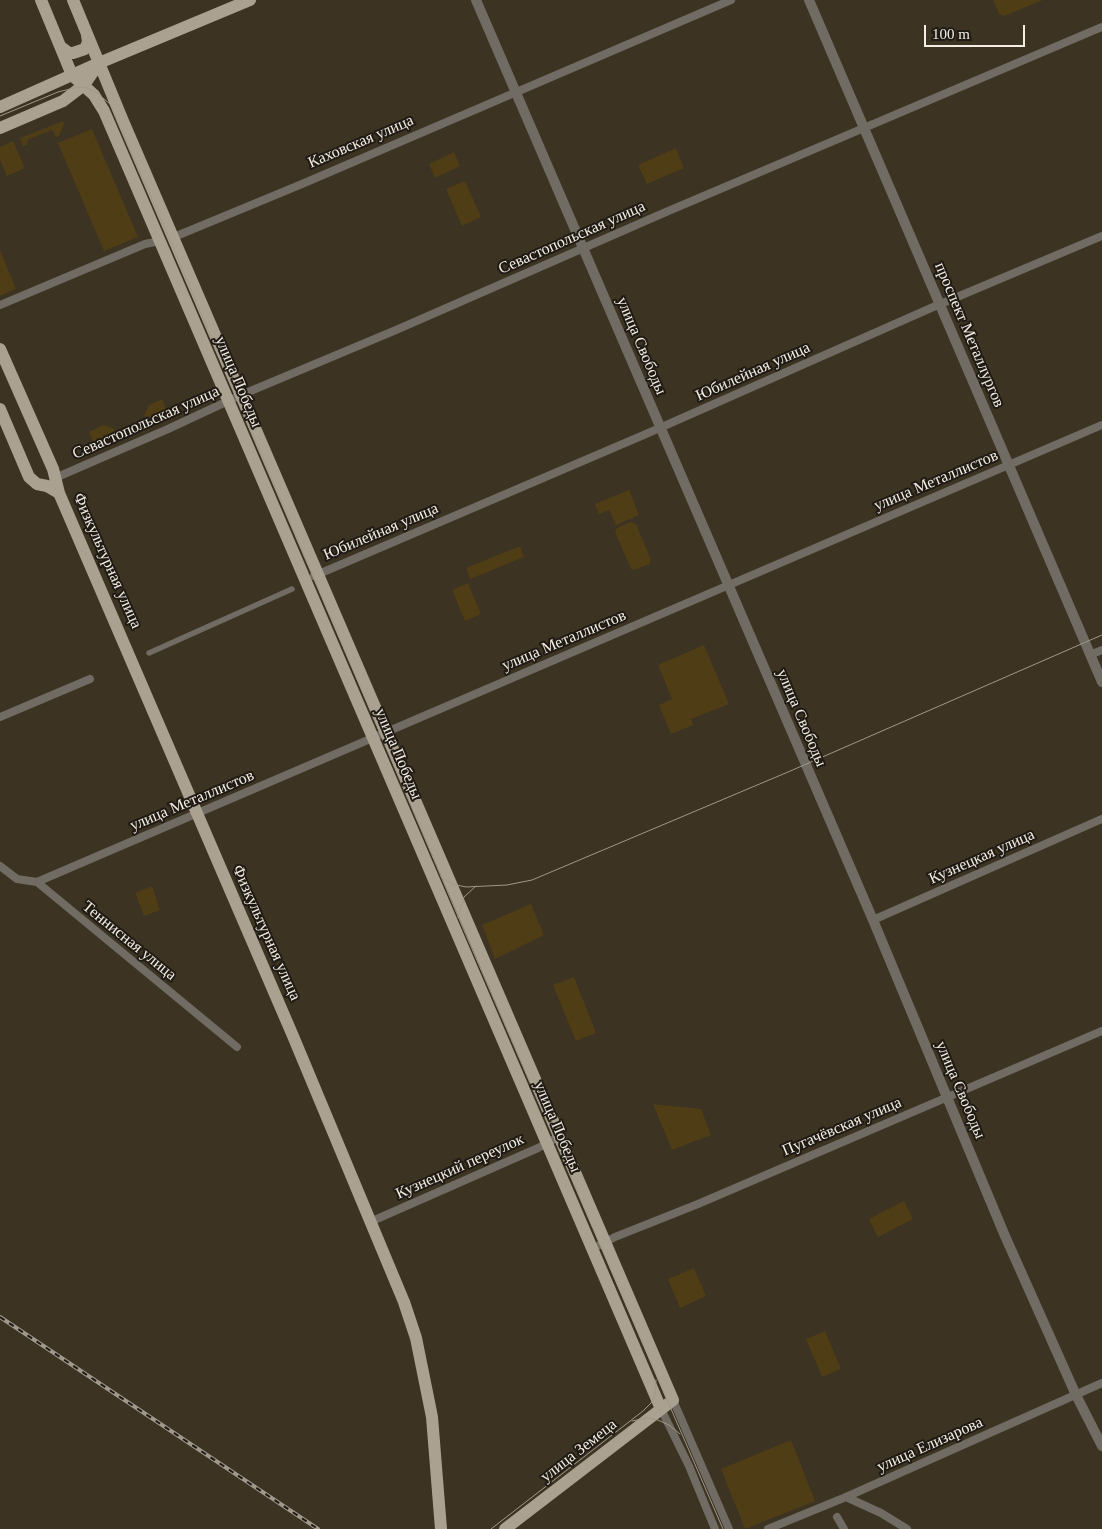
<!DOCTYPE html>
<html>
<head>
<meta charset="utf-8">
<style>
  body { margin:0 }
  #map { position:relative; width:1102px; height:1529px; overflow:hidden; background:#3c3322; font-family:"Times New Roman",serif }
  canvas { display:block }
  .scale { position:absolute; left:924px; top:25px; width:101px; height:22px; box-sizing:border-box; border:2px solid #f3ede3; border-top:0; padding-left:6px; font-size:15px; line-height:18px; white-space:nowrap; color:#f3ede3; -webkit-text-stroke:4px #1f1b14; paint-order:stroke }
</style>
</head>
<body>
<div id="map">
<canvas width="1102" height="1529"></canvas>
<div class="scale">100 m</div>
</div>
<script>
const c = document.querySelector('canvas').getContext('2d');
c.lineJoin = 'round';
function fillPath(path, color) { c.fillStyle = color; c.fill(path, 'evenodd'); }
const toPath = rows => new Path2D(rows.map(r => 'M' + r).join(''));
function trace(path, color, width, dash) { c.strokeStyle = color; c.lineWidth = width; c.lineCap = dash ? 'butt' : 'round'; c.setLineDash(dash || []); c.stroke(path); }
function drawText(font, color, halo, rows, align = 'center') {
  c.font = font + ' "Times New Roman",serif'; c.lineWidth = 4; c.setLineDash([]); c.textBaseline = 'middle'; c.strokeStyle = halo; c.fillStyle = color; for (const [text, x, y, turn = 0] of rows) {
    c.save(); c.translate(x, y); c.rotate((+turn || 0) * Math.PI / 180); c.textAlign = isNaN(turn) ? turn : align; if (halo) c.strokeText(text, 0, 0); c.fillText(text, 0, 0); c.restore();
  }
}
fillPath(toPath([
  [993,0,1043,0,1004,16,999,14],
  [63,121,64,124,59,136,56,137,52,130,27,140,28,144,23,146,20,138],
  [92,129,138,237,104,251,58,143],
  [13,141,25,168,7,176,0,160,0,147],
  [676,148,684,168,647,184,638,165],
  [454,152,460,166,435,178,429,164],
  [465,181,481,217,462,226,446,189],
  [0,250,16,289,0,296],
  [162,399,167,412,153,418,144,416,149,405],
  [103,425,115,429,109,438,94,444,89,432],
  [629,490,639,515,616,525,609,510,599,514,595,504],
  [630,522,636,524,651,560,649,564,634,570,631,569,615,532,617,528],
  [520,546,524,557,470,579,466,568],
  [468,583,481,614,465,621,452,590],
  [704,645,729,704,691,719,693,725,671,734,659,705,672,699,658,665],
  [152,886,160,910,144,916,135,893],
  [531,904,544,935,495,959,482,925],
  [574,977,596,1033,576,1041,553,985],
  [653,1104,701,1109,711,1135,672,1150],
  [904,1201,913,1219,878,1237,869,1219],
  [694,1268,706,1296,680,1308,668,1279],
  [825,1331,841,1369,822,1377,806,1339],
  [791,1440,815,1501,745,1529,721,1469]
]), '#4f3d16');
trace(toPath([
  [149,653,292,589]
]), '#706b63', 5.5);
trace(toPath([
  [174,237,302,184,731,0],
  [0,305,145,244,160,241],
  [55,478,168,429,241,395,396,330,666,212,1102,27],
  [314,576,646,434,931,308,1102,236],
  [1090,655,1102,650],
  [0,717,90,679],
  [0,866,17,879,37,882,237,1047],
  [37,882,1102,425],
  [873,920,1102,819],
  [370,1222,538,1148,560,1136],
  [592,1249,615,1237,698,1204,1102,1031],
  [673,1400,729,1529],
  [661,1409,689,1466,715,1529],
  [846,1497,881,1513,907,1529],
  [837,1517,844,1529],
  [768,1529,846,1497,1102,1383]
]), '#706b63', 8);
trace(toPath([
  [476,0,873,920,1005,1236,1076,1395,1102,1446],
  [809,0,1102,682]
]), '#706b63', 10);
trace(toPath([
  [41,0,72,75,94,95,104,111,661,1409],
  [73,0,123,121,673,1400,505,1529],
  [61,47,69,53,73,53,85,49,88,42,87,35],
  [0,107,99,63,250,0],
  [0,128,63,101,84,85,99,63],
  [0,349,53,469,59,493,293,1036,404,1302,416,1338,432,1417,441,1529],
  [0,409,29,477,37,484,47,486,59,493]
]), '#aba191', 12);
trace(toPath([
  [0,116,58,92,78,87,87,88,97,93,110,104,169,238,463,928,723,1529],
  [441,877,452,884,466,887,507,885,532,880,788,772,1102,635],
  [458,917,464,897,476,886],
  [632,1421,647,1418,658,1420,669,1425,680,1434],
  [491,1529,643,1411,651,1403,655,1395,656,1380]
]), '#a0988b', 1);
const rail = toPath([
  [0,1317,318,1529]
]);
trace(rail, '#a0988b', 4);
trace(rail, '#1f1b14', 2, [5.5]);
drawText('16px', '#f3ede3', '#1f1b14', [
  ["Каховская улица",361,142,-23],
  ["Севастопольская улица",572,238,-24],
  ["проспект Металлургов",969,335,67],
  ["улица Свободы",641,346,67],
  ["Юбилейная улица",753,372,-24],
  ["улица Победы",238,382,67],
  ["Севастопольская улица",146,423,-24],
  ["улица Металлистов",936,481,-23],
  ["Юбилейная улица",381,532,-23],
  ["Физкультурная улица",107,561,66],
  ["улица Металлистов",564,641,-23],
  ["улица Свободы",801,718,67],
  ["улица Победы",398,754,67],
  ["улица Металлистов",192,801,-23],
  ["Кузнецкая улица",982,857,-24],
  ["Физкультурная улица",266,933,66],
  ["Теннисная улица",129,941,39],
  ["улица Свободы",960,1090,67],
  ["улица Победы",557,1127,67],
  ["Пугачёвская улица",842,1127,-23],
  ["Кузнецкий переулок",460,1167,-24],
  ["улица Елизарова",930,1445,-24],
  ["улица Земеца",579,1451,-38]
]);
</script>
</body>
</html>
